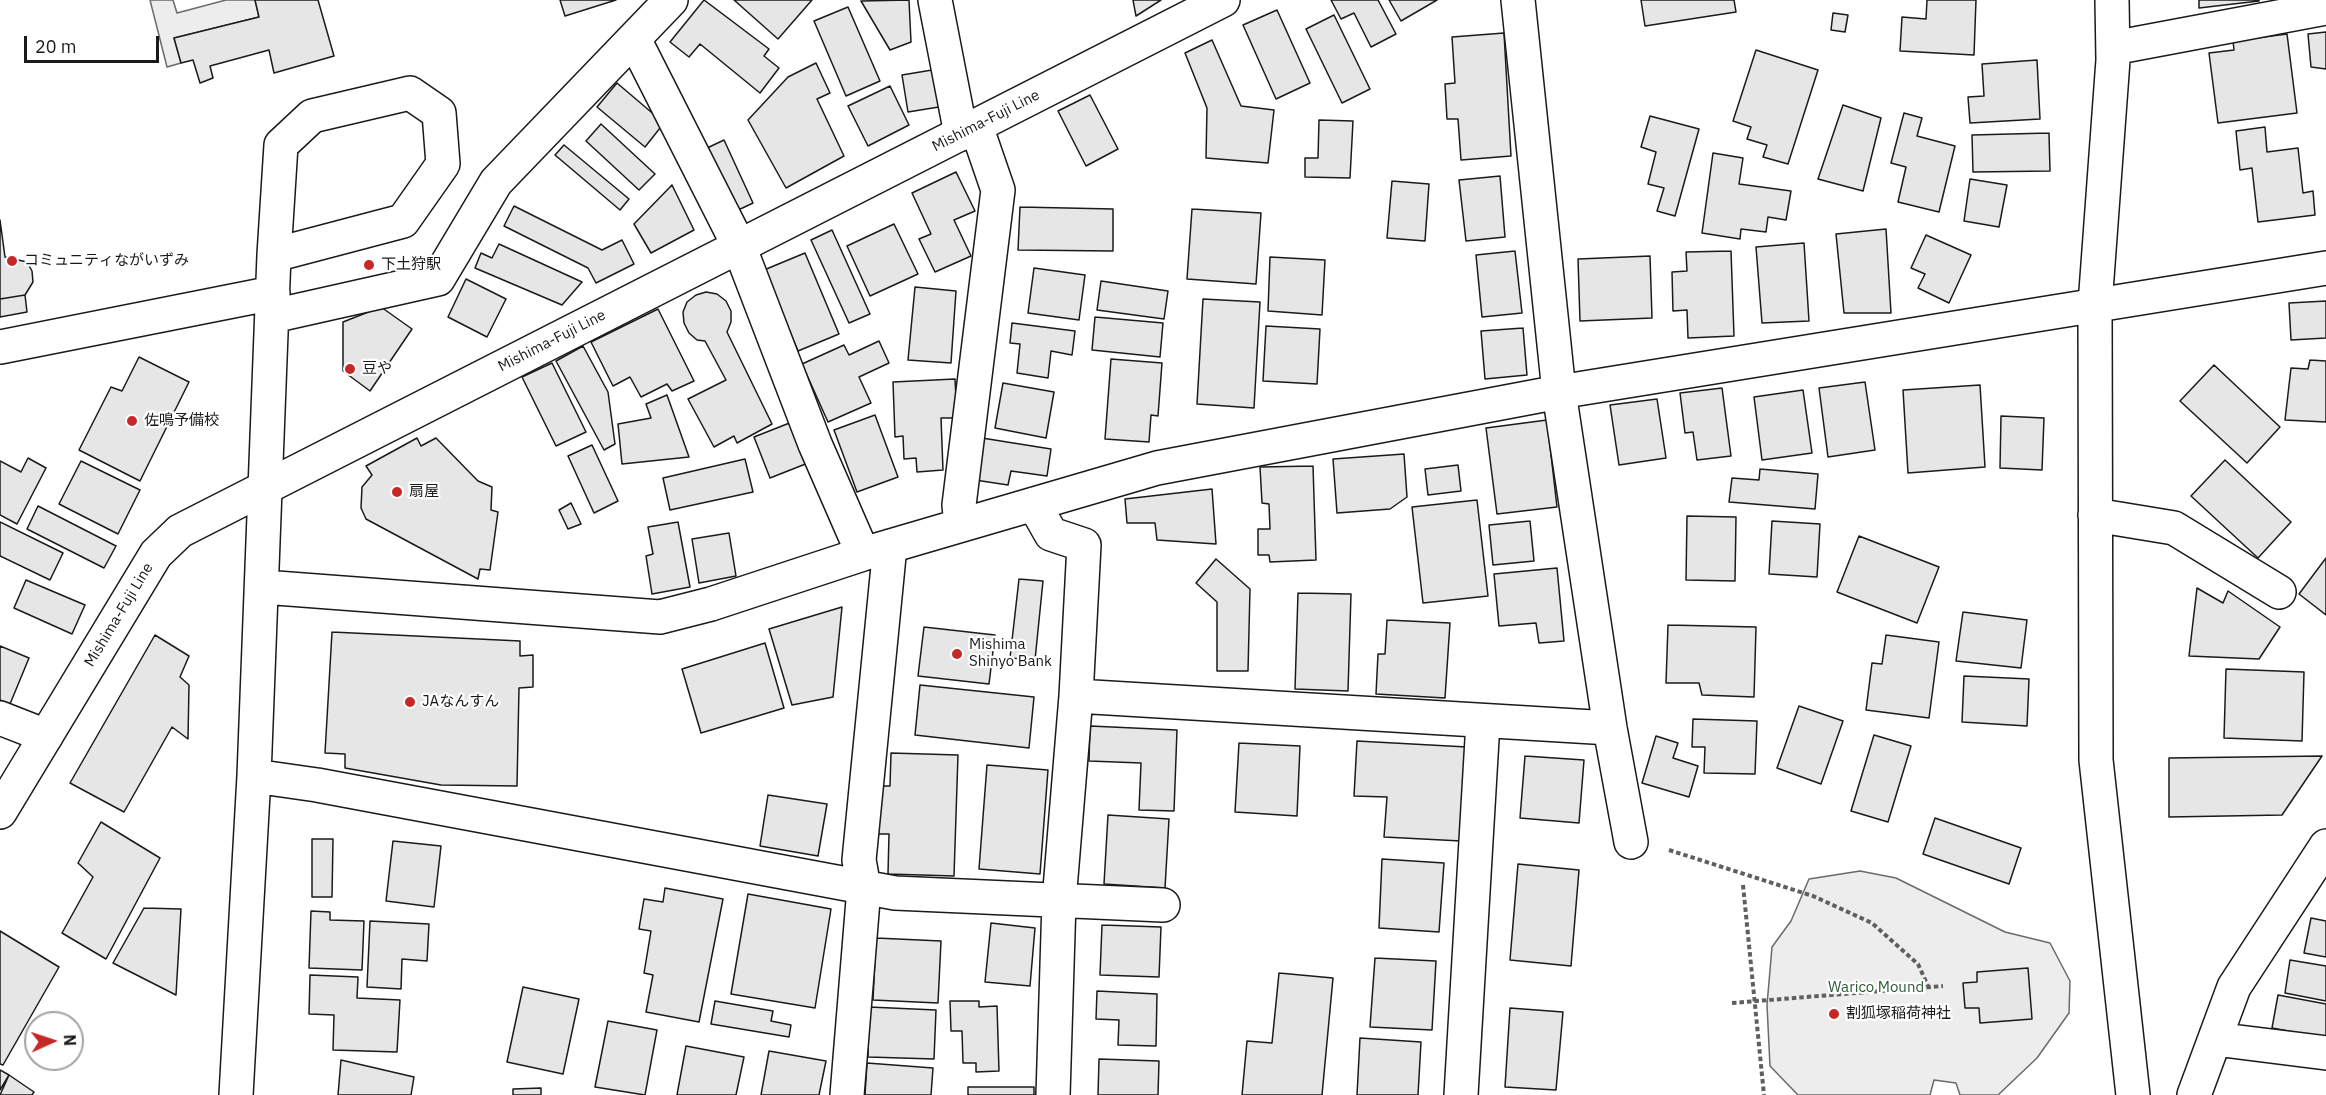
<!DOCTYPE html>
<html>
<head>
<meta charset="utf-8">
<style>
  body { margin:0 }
  #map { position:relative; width:2326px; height:1095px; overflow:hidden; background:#fff; font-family:"IBM Plex Sans",sans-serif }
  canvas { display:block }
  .north { position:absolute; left:24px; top:1011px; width:60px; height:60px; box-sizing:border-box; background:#fff; border:2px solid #a3a3a3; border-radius:50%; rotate:87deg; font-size:16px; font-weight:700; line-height:24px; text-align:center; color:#1a1a1a }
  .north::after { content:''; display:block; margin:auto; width:21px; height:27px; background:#c62828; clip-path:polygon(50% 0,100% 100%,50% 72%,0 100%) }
  .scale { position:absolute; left:24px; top:36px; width:135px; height:27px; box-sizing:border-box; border:3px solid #1a1a1a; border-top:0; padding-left:8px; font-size:18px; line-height:21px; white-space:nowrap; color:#1a1a1a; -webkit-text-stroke:4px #fff; paint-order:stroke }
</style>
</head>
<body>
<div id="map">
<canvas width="2326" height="1095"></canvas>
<div class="north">N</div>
<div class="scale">20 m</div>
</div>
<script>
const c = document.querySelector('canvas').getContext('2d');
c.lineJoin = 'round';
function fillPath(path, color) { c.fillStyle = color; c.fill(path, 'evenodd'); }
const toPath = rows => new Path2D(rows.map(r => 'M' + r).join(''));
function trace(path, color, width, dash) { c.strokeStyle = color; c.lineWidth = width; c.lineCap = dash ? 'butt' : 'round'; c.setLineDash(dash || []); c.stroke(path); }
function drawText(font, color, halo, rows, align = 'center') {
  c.font = font + ' "IBM Plex Sans","Noto Sans JP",sans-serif'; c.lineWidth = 4.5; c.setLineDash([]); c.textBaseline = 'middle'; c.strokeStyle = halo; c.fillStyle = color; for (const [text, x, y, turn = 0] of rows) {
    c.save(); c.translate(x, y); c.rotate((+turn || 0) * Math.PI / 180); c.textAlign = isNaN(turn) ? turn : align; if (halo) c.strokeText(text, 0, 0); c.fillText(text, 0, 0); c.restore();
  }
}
const built = toPath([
  [150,0,173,0,177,13,226,0,255,0,259,17,174,38,181,63,167,67,150,0],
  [1860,871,1896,878,2005,932,2050,943,2070,981,2069,1013,2037,1058,1998,1095,1960,1095,1956,1083,1934,1080,1930,1095,1798,1095,1770,1066,1767,1005,1772,947,1791,921,1809,879,1860,871]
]);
fillPath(built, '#ededed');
trace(built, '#6a6a6a', 1.5);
const building = toPath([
  [255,0,318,0,334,56,274,73,269,50,210,66,213,78,200,83,193,60,181,63,174,38,259,17,255,0],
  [560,0,616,0,565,16,560,0],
  [704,0,769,49,764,56,779,68,760,93,700,44,689,57,670,42,704,0],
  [734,0,812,0,778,39,734,0],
  [909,0,911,42,890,50,861,1,909,0],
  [1133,0,1161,0,1136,16,1133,0],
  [1331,0,1378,0,1396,34,1371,47,1354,13,1341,19,1331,0],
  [1389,0,1437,0,1401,21,1389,0],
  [1641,0,1734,0,1736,12,1645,26,1641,0],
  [1927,0,1976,0,1974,55,1900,51,1902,17,1926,19,1927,0],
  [2199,0,2259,0,2259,1,2199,8,2199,0],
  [848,7,880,81,846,96,814,21,848,7],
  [1277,10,1310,83,1276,99,1243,25,1277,10],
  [1833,13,1848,15,1845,32,1831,30,1833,13],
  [1334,15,1370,89,1342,103,1306,29,1334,15],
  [2326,32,2326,69,2311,67,2308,34,2326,32],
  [1504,33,1511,156,1461,160,1458,119,1447,119,1445,84,1455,83,1452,37,1504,33],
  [2287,34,2297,113,2218,123,2209,53,2234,50,2233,41,2287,34],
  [1212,40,1241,106,1274,110,1268,163,1206,158,1207,108,1185,53,1212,40],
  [1756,50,1818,70,1788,164,1763,157,1767,145,1747,139,1751,127,1733,121,1756,50],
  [2037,60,2040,119,1970,123,1968,97,1984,96,1982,64,2037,60],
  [816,63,830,93,817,99,844,156,786,188,748,120,788,77,816,63],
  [938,69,945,106,908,112,902,75,938,69],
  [617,83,664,123,645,147,597,107,617,83],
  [890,86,909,125,868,146,848,106,890,86],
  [1090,95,1118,149,1086,166,1058,111,1090,95],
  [1843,105,1881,118,1863,191,1818,179,1843,105],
  [1904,113,1922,118,1917,136,1955,146,1939,212,1898,202,1906,167,1891,163,1904,113],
  [1650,116,1699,129,1675,216,1657,211,1664,188,1648,184,1656,152,1641,147,1650,116],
  [1319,120,1353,121,1350,178,1305,177,1305,158,1318,158,1319,120],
  [601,124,655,174,639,190,586,141,601,124],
  [2265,127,2267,152,2298,148,2303,193,2313,191,2315,215,2258,222,2252,168,2240,170,2236,131,2265,127],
  [2049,133,2050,171,1973,172,1972,135,2049,133],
  [724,140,753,203,734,212,705,149,724,140],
  [564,145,629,199,620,210,555,155,564,145],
  [1713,153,1743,158,1739,184,1791,191,1786,220,1768,217,1766,232,1741,229,1740,239,1702,233,1713,153],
  [956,172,975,211,954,220,971,256,935,272,919,239,931,234,912,193,956,172],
  [1500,176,1505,237,1466,241,1459,180,1500,176],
  [1970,179,2007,185,1999,227,1964,221,1970,179],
  [1392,181,1429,184,1425,241,1387,238,1392,181],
  [672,185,694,230,651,253,634,224,672,185],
  [514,206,602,250,622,240,634,264,596,283,588,268,504,226,514,206],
  [1020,207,1113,209,1113,251,1018,250,1020,207],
  [1192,209,1261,213,1256,284,1187,279,1192,209],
  [0,220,5,257,27,262,32,271,33,282,25,295,0,299,0,220],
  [894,224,918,274,870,296,847,246,894,224],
  [1886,229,1891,313,1844,313,1836,234,1886,229],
  [832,230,870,314,849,323,811,240,832,230],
  [1926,235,1971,255,1949,303,1918,288,1925,274,1911,268,1926,235],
  [1804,243,1809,321,1762,323,1756,247,1804,243],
  [499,244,582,282,562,305,475,268,481,253,492,258,499,244],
  [1515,251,1522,313,1482,317,1476,255,1515,251],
  [1731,251,1734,336,1688,338,1687,310,1673,311,1672,272,1687,271,1686,252,1731,251],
  [805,253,839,334,798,351,764,270,805,253],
  [1650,256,1652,318,1580,321,1578,259,1650,256],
  [1270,257,1325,260,1322,315,1268,311,1270,257],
  [1034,268,1085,275,1079,320,1028,313,1034,268],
  [466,279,506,299,487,337,448,317,466,279],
  [1101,281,1168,291,1164,319,1097,310,1101,281],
  [915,287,956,291,951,363,908,360,915,287],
  [706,292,717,294,726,301,731,311,731,322,727,332,772,424,737,443,734,436,714,447,688,399,726,380,705,341,697,340,689,333,684,323,683,312,687,302,696,295,706,292],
  [25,295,27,312,0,317,0,299,25,295],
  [1203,299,1260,302,1254,408,1197,404,1203,299],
  [2326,301,2326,338,2291,340,2289,303,2326,301],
  [381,307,412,329,370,391,343,371,343,322,381,307],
  [658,309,694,381,672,391,667,384,641,397,630,377,613,386,591,342,658,309],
  [1095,317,1163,323,1160,357,1092,350,1095,317],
  [1012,323,1075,331,1072,355,1051,351,1048,378,1017,373,1020,344,1010,343,1012,323],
  [1266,326,1320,329,1317,384,1263,381,1266,326],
  [1523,328,1527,375,1485,379,1481,331,1523,328],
  [879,341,889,363,859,377,871,403,828,422,802,364,844,345,849,355,879,341],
  [583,346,608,392,615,444,604,450,556,361,583,346],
  [139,357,189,382,140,481,79,450,111,387,122,391,139,357],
  [1111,359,1162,363,1158,416,1151,415,1149,442,1105,439,1111,359],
  [2310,360,2326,361,2326,422,2285,420,2291,368,2308,369,2310,360],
  [552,363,586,432,556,446,522,377,552,363],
  [2214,365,2280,427,2247,463,2180,401,2214,365],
  [955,379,957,418,941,418,943,470,917,472,916,458,904,459,903,436,895,437,893,382,955,379],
  [1865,382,1875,450,1828,457,1819,388,1865,382],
  [1003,383,1054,392,1046,438,995,428,1003,383],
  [1980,385,1985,467,1908,473,1903,390,1980,385],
  [1722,388,1731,456,1697,460,1693,432,1685,433,1680,393,1722,388],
  [1803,390,1812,453,1762,460,1754,397,1803,390],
  [667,395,689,457,622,464,618,424,651,418,646,404,667,395],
  [1657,399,1666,458,1619,465,1610,405,1657,399],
  [875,415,898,477,857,492,834,430,875,415],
  [2001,416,2044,418,2042,470,2000,468,2001,416],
  [1547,420,1557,507,1497,514,1486,428,1547,420],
  [792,422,808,463,770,478,754,437,792,422],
  [417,438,421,446,436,438,478,481,492,487,491,510,498,512,490,570,480,569,478,579,366,519,361,508,362,487,372,475,366,466,417,438],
  [982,438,1051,449,1047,476,1011,471,1008,485,975,480,982,438],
  [592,445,618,501,594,513,568,456,592,445],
  [1404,454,1407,497,1390,509,1337,513,1333,459,1404,454],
  [28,458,46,468,17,524,0,515,0,461,21,472,28,458],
  [745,459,753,492,670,510,663,478,745,459],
  [2225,460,2291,522,2258,558,2191,496,2225,460],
  [81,461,140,490,118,534,59,504,81,461],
  [1458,465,1461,491,1428,495,1425,469,1458,465],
  [1313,466,1316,560,1270,562,1269,555,1258,555,1258,529,1270,529,1269,504,1262,503,1260,467,1313,466],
  [1760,469,1818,474,1815,509,1729,502,1732,478,1759,480,1760,469],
  [1212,489,1216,544,1157,540,1155,523,1127,523,1125,499,1212,489],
  [1477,500,1488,596,1423,603,1412,507,1477,500],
  [571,503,581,524,568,529,559,510,571,503],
  [38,506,116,546,104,568,27,529,38,506],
  [1687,516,1736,517,1735,581,1686,580,1687,516],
  [1530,521,1534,561,1493,565,1489,525,1530,521],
  [1772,521,1820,524,1817,577,1769,574,1772,521],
  [0,522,63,553,50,580,0,556,0,522],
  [678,522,690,587,652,594,646,556,653,554,648,527,678,522],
  [729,533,736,576,699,583,692,539,729,533],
  [1859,536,1939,567,1917,623,1837,592,1859,536],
  [2326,558,2326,615,2299,594,2326,558],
  [1216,559,1250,589,1248,671,1217,671,1217,602,1196,583,1216,559],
  [1557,568,1564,641,1539,643,1536,623,1499,626,1494,574,1557,568],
  [1019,579,1043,581,1035,660,1010,658,1019,579],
  [26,580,85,605,72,634,14,608,26,580],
  [2197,588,2223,603,2228,591,2280,627,2259,659,2189,656,2197,588],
  [1298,593,1351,594,1348,691,1295,689,1298,593],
  [842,607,833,697,792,705,769,629,842,607],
  [1963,612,2027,620,2021,668,1956,661,1963,612],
  [1387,620,1450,623,1445,698,1376,694,1378,654,1385,654,1387,620],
  [1668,625,1756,627,1754,697,1702,695,1699,683,1666,683,1668,625],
  [924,627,995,635,989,684,918,676,924,627],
  [332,632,520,641,520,656,533,655,533,687,519,688,517,786,441,785,345,768,345,754,325,753,332,632],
  [155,635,189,656,180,677,189,685,188,739,172,727,124,812,70,783,155,635],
  [1886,635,1939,642,1929,718,1866,710,1872,663,1882,664,1886,635],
  [765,643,784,708,701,733,682,669,765,643],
  [0,646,29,658,10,704,0,700,0,646],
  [2226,669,2304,672,2302,741,2224,738,2226,669],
  [1964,676,2029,679,2027,726,1962,722,1964,676],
  [920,685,1034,697,1029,748,915,735,920,685],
  [1799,706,1843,721,1821,784,1777,768,1799,706],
  [1693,719,1757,721,1755,774,1704,773,1705,747,1692,747,1693,719],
  [1090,726,1177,730,1174,811,1139,810,1141,763,1089,761,1090,726],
  [1874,735,1911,746,1888,822,1851,811,1874,735],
  [1656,736,1678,743,1673,758,1698,766,1689,797,1642,783,1656,736],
  [1357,741,1467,747,1461,841,1384,837,1387,797,1354,796,1357,741],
  [1239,743,1300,746,1297,816,1235,812,1239,743],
  [891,753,958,755,954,876,888,874,889,834,877,834,879,786,890,786,891,753],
  [1525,756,1584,760,1579,823,1520,818,1525,756],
  [2322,756,2282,815,2169,817,2169,758,2322,756],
  [987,765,1048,770,1040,874,979,869,987,765],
  [768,795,827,804,818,856,760,846,768,795],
  [1108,815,1169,819,1165,888,1104,884,1108,815],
  [1935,818,2021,848,2009,884,1923,854,1935,818],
  [101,822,160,858,106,959,62,933,93,877,78,863,101,822],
  [312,839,333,839,332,897,312,897,312,839],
  [393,841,441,846,434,907,386,901,393,841],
  [1382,859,1444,863,1439,932,1379,928,1382,859],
  [1518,864,1579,870,1571,966,1510,960,1518,864],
  [665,888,723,899,699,1022,646,1012,653,975,644,973,651,931,639,929,644,899,663,902,665,888],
  [748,894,831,909,815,1008,731,994,748,894],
  [144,908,181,909,176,995,113,963,144,908],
  [311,911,330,912,330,920,364,921,362,970,309,968,311,911],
  [2311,918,2326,921,2326,957,2304,953,2311,918],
  [370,921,429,924,427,961,402,959,401,989,367,987,370,921],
  [991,923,1035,928,1030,986,985,982,991,923],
  [1102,925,1161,927,1159,977,1100,975,1102,925],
  [0,931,59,967,3,1065,0,1064,0,931],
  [876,938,941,941,938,1003,873,1000,876,938],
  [1375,958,1436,961,1432,1030,1370,1027,1375,958],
  [2290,960,2326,966,2326,1001,2285,993,2290,960],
  [2028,968,2032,1019,1980,1023,1979,1008,1965,1008,1963,983,1977,982,1977,972,2028,968],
  [1279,973,1333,978,1322,1095,1242,1095,1247,1041,1272,1043,1279,973],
  [310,975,358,977,357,998,400,1000,397,1052,333,1050,334,1015,309,1014,310,975],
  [523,987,579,999,563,1074,507,1062,523,987],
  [1097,991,1157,994,1156,1046,1118,1045,1119,1020,1096,1019,1097,991],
  [2278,995,2326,1004,2326,1038,2272,1028,2278,995],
  [715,1001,773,1011,771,1021,791,1025,789,1037,711,1024,715,1001],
  [950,1001,979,1001,979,1007,997,1006,999,1071,976,1072,976,1063,963,1063,962,1031,951,1031,950,1001],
  [869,1007,936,1010,934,1059,868,1057,869,1007],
  [1510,1008,1563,1012,1556,1090,1505,1087,1510,1008],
  [608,1021,657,1030,645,1095,595,1087,608,1021],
  [1360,1038,1421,1042,1418,1095,1357,1095,1360,1038],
  [686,1046,744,1057,736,1095,677,1095,686,1046],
  [769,1051,826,1061,819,1095,761,1095,769,1051],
  [1099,1059,1159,1061,1158,1095,1098,1095,1099,1059],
  [341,1060,414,1077,411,1095,338,1095,341,1060],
  [867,1063,933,1068,931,1095,865,1095,867,1063],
  [0,1070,9,1075,0,1090,0,1070],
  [9,1075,34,1092,32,1095,0,1095,9,1075],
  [968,1087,1034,1087,1034,1095,968,1095,968,1087],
  [541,1088,541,1095,513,1095,513,1089,541,1088]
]);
fillPath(building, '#e6e6e6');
trace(building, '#1a1a1a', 1.5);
const minor = toPath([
  [935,0,961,134],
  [1518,0,1559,392,1610,728,1631,842],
  [2112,0,2113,60,2095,305,2096,760,2133,1095],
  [635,41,739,246,815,444,863,554],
  [2113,48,2326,8],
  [273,316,438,279,496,182,671,0],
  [0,347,273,293],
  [1034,504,1051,534,1084,545,1076,696],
  [2095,515,2174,528,2279,592],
  [961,525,959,505,998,190,976,126],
  [263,587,660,617,711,604,863,554,1157,468,1559,392,2326,268],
  [0,718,46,736],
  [254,776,317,785,895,893,1163,905],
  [2215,1039,2326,1053],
  [236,1095,254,776,274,255,281,145,312,116,410,93,439,113,443,164,403,221,274,255],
  [847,1095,864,888,859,860,890,546],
  [1053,1095,1059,901,1076,696,1610,728],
  [1461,1095,1483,722],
  [2194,1095,2234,987,2326,846]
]);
const major = toPath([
  [0,812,156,554,180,531,1223,0]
]);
trace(minor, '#1a1a1a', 36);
trace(major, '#1a1a1a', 36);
trace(toPath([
  [1669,850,1813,896,1872,923,1918,964,1928,986],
  [1743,885,1764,1095],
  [1732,1003,1943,986]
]), '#5f5f5f', 4, [4.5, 3]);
trace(minor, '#fff', 33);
trace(major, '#fff', 33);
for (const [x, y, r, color] of [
  [12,261,6,"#c62828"],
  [369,265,6,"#c62828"],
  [350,369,6,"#c62828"],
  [132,421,6,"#c62828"],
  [397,492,6,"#c62828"],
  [957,654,6,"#c62828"],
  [410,702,6,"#c62828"],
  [1834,1014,6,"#c62828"]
]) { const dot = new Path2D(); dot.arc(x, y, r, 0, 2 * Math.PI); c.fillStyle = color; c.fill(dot); trace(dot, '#fff', 2); }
drawText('15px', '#1a1a1a', '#fff', [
  ["Mishima-Fuji Line",986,121,-27],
  ["Mishima-Fuji Line",552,341,-27],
  ["Mishima-Fuji Line",119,615,-59]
]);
drawText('15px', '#1a1a1a', '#fff', [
  ["コミュニティながいずみ",24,261],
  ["下土狩駅",381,265],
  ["豆や",362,369],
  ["佐鳴予備校",144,421],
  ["扇屋",409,492],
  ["Mishima",969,645],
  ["Shinyo Bank",969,662],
  ["JAなんすん",422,702],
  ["割狐塚稲荷神社",1846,1014]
], 'left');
drawText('15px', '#2b5a34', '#fff', [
  ["Warico Mound",1876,988]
]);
</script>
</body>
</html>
